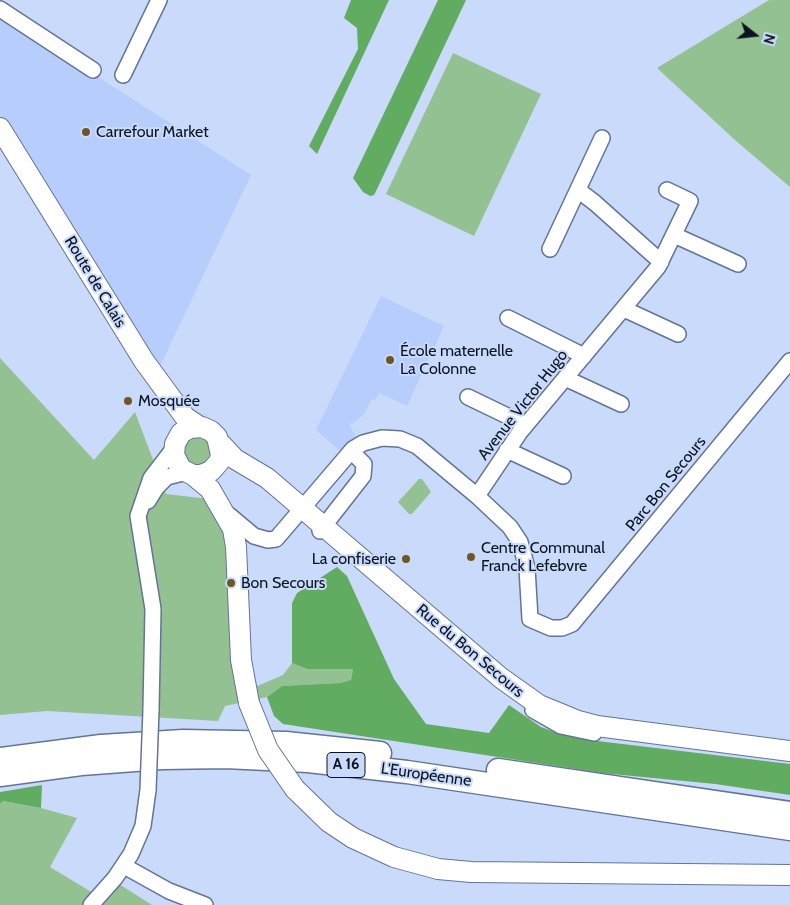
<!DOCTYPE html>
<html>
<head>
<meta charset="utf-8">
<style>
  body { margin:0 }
  #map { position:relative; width:790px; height:905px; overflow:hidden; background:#c9dafa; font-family:Cabin,sans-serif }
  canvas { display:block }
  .north { position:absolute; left:730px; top:10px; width:50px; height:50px; -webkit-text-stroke:4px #c9dafa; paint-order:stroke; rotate:106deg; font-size:14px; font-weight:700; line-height:20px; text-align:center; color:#0c1320 }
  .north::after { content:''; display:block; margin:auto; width:18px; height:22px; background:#0c1320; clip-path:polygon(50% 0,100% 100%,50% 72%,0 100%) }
</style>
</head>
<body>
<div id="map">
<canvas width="790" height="905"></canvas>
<div class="north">N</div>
</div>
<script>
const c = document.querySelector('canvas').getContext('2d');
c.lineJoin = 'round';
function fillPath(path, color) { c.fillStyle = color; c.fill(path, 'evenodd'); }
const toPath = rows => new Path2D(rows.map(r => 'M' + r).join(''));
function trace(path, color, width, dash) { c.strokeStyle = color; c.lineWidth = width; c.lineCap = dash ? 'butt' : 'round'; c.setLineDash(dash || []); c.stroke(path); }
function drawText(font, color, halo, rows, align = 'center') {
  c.font = font + ' Cabin,sans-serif'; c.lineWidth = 4; c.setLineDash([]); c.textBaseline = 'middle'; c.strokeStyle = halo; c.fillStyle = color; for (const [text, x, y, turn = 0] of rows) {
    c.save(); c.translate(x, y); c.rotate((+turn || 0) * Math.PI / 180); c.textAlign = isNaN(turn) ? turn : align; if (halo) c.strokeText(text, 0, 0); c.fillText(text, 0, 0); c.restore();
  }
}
fillPath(toPath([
  [0,14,251,175,160,366,0,119],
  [381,296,444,326,407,406,379,393,375,400,372,399,364,414,354,423,349,424,356,437,340,451,316,430]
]), '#b7cefd');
fillPath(toPath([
  [769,0,790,0,790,187,735,140,657,68],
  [453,53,541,94,474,236,386,194],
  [0,358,94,460,135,412,166,494,209,499,239,533,251,670,255,687,283,675,292,663,307,669,353,669,351,680,340,683,282,686,267,697,225,706,218,721,47,711,0,715],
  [188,436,208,436,213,460,208,465,190,467,181,452],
  [419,479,422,479,431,492,412,514,409,514,398,502],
  [3,801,41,808,77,818,50,867,103,899,119,884,152,905,0,905,0,804]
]), '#94c192');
fillPath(toPath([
  [351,0,389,0,317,154,309,146,358,49,357,28,344,18],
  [438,0,466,0,378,187,374,195,370,196,363,192,353,178],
  [337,567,347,576,394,679,426,724,489,733,509,705,541,727,560,734,589,740,790,764,790,795,715,784,602,773,283,724,274,716,267,697,282,686,340,683,351,680,353,669,307,669,292,663,292,603,297,593],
  [42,785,41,808,3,801,0,804,0,792]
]), '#62ac61');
const minor = toPath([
  [0,9,93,70],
  [123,75,159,0],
  [578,190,595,203,661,262],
  [674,235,738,264],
  [550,249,602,138],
  [624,309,678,334],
  [508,318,584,356],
  [565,378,621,404],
  [468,397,526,425],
  [507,450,563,476],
  [477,496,510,527,520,542,527,568,530,619,551,628,562,628,572,624,790,361],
  [148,501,156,488,167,477,187,472],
  [229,515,254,536,268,540,276,539,353,449,363,443,382,438,400,439,417,446,477,496,520,432,658,267,690,201,667,190],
  [320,531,363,476,364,464,351,451],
  [151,710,153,609,138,516,151,478,174,448],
  [533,710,561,726,594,733],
  [124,866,169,891,205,905],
  [91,905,115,878,131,854,143,826,148,790]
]);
const major = toPath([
  [0,128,144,361,185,417,200,427],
  [221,444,235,459,267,478,501,678,539,705,578,721,597,726,790,751],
  [193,475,201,475,211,471,219,462,221,455,217,437,211,431,202,427,190,428,181,433,175,444,174,455,181,469,193,475,210,489,233,529,236,547,241,660,249,703],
  [295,789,329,822,353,838,394,857,438,869,471,872,790,875]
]);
const highway = toPath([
  [0,759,101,746,183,741,286,743,380,753],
  [498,770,790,813],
  [0,775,81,764,162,758,225,757,308,761,407,772,790,829]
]);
trace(minor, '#637498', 18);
trace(major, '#637498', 22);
trace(highway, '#637498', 25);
trace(minor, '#fff', 15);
trace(major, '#fff', 20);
trace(highway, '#fff', 22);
const minorBridge = toPath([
  [148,790,151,710]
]);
const majorBridge = toPath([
  [249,703,268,750,295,789]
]);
trace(minorBridge, '#637498', 18, []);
trace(majorBridge, '#637498', 22, []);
trace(minorBridge, '#fff', 15);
trace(majorBridge, '#fff', 20);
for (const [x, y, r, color] of [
  [86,132,5,"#6e5727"],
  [390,360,5,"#6e5727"],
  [128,401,5,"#6e5727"],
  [471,557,5,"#6e5727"],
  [406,559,5,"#6e5727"],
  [231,583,5,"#6e5727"]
]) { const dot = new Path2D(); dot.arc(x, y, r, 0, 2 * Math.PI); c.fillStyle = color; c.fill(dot); trace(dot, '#c9dafa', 2); }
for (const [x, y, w] of [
  [346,765,38]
]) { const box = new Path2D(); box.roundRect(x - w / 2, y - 12.5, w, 25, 4); c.fillStyle = '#c9dafa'; c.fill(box); trace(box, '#0c1320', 1); }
drawText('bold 15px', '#0c1320', null, [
  ["A 16",346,765]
]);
drawText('16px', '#0c1320', '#c9dafa', [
  ["Carrefour Market",96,132],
  ["École maternelle",400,351],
  ["La Colonne",400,369],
  ["Mosquée",138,401],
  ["Centre Communal",481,548],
  ["Franck Lefebvre",481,566],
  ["La confiserie",396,559,"right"],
  ["Bon Secours",241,583]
], 'left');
drawText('16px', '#0c1320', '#c9dafa', [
  ["Route de Calais",95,282,59],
  ["Avenue Victor Hugo",523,405,-52],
  ["Parc Bon Secours",666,484,-51],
  ["Rue du Bon Secours",470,651,40],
  ["L'Européenne",426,775,8]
]);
</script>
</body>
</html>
